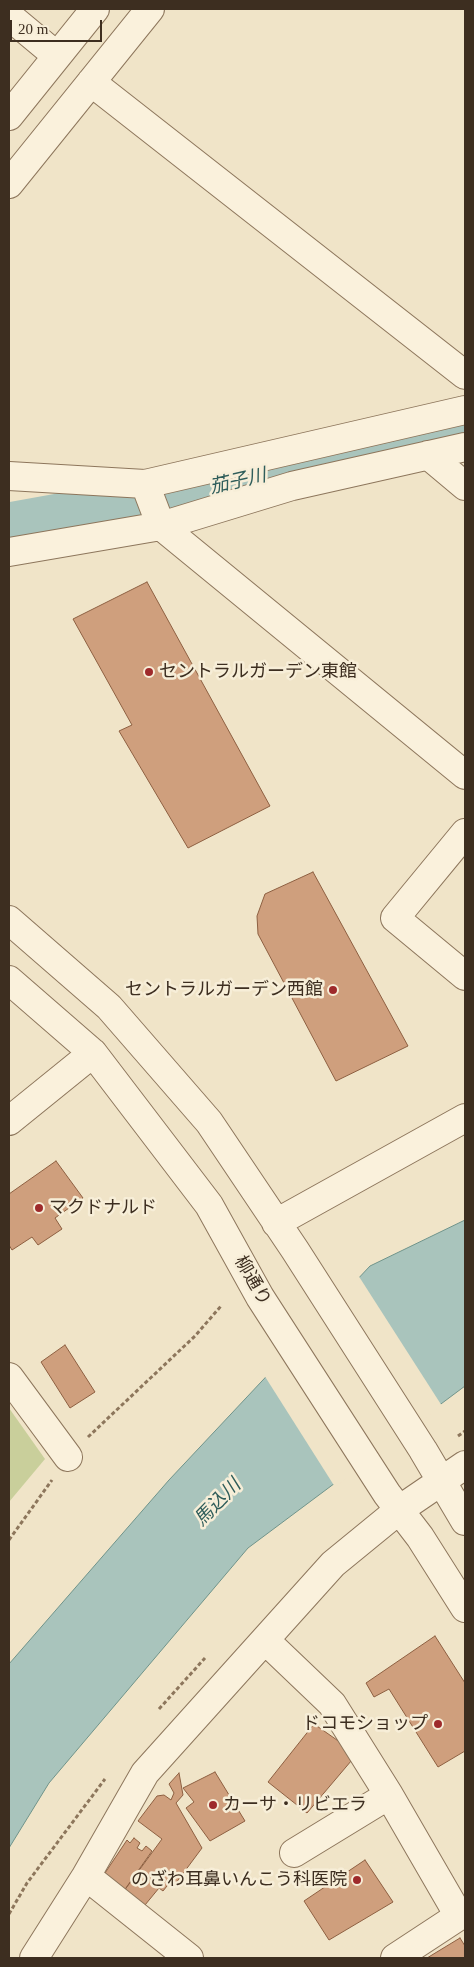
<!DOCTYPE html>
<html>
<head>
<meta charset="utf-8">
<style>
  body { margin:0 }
  #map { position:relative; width:474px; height:1967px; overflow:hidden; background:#f0e4c8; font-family:"Times New Roman",serif }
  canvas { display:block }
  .frame { position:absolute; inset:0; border:10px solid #3d2e20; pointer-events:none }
  .scale { position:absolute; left:10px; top:20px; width:92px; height:22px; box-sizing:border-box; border:2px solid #3d2e20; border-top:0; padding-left:6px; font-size:15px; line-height:18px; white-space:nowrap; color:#3d2e20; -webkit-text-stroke:4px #f7eed8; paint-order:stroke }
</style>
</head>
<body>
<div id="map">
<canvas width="474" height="1967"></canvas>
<div class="frame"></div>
<div class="scale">20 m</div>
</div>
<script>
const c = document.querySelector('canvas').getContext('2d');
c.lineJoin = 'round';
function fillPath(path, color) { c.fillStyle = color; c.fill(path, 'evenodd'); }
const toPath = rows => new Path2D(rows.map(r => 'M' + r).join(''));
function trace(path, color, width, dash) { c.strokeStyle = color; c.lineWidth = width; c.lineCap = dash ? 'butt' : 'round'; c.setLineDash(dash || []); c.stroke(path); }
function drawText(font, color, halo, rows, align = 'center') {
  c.font = font + ' "Times New Roman","Noto Sans JP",serif'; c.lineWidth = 5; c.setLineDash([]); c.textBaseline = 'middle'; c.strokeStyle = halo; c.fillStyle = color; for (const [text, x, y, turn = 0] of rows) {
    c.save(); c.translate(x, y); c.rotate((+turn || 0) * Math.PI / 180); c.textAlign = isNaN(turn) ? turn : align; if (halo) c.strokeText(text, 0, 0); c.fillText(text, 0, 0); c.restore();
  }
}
fillPath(toPath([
  [9,1408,45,1459,9,1502]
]), '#c9cf9b');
const water = toPath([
  [465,1220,465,1386,248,1548,49,1783,9,1848,9,1664,169,1480,370,1266,465,1220]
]);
fillPath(water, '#a9c4bc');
trace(water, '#6f938a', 1);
fillPath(toPath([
  [358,1275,442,1406,335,1487,264,1375]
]), '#f0e4c8');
trace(toPath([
  [9,530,120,510,465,428]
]), '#a9c4bc', 55);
const building = toPath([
  [147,582,270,806,188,848,119,731,132,725,73,619,147,582],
  [313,872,408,1046,336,1081,258,934,257,916,265,894,313,872],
  [56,1161,83,1198,55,1218,62,1229,38,1245,32,1237,12,1250,9,1245,9,1194,56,1161],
  [65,1345,95,1392,70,1408,41,1362,65,1345],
  [435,1636,465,1683,465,1751,438,1767,389,1689,374,1697,366,1683,435,1636],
  [314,1724,357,1754,307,1813,268,1782,314,1724],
  [215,1772,245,1821,210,1841,186,1808,194,1802,183,1788,215,1772],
  [179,1773,183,1795,176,1803,202,1848,176,1883,171,1881,163,1891,159,1888,145,1905,138,1900,121,1895,162,1839,138,1821,157,1796,164,1795,171,1800,174,1793,169,1784,179,1773],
  [134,1838,140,1843,137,1848,142,1851,146,1846,152,1851,121,1895,101,1879,127,1840,130,1843,134,1838],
  [365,1860,393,1902,329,1940,304,1901,365,1860],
  [460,1938,465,1946,465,1958,427,1958,460,1938]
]);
fillPath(building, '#cf9f7d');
trace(building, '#8d5f41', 1);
const minor = toPath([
  [9,16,57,56],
  [91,82,465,375],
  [9,116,95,9],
  [9,184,150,9],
  [428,455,465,486],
  [9,476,145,484,465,410],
  [145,484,161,526,465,775],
  [9,552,161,526,292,486,465,447],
  [465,833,395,918,465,976],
  [9,920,109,1007,209,1122,295,1250,423,1450,465,1521],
  [9,980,93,1053,209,1205,260,1297,387,1494,420,1537,465,1608],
  [9,1121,93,1053],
  [276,1223,465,1118],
  [9,1377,68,1457],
  [265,1640,332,1704,389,1795,459,1916],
  [294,1853,389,1795],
  [86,1876,189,1958],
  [34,1958,86,1876,145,1773,333,1564,399,1510,465,1465],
  [395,1958,465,1912]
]);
trace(minor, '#8d765c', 30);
trace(toPath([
  [458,1436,465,1431],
  [88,1437,195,1336,221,1306],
  [9,1540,52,1480],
  [159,1709,205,1658],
  [9,1914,27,1883,105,1779]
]), '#8d765c', 3, [4, 2.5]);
trace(minor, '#faf1dc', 28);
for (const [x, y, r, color] of [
  [149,672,5,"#9e2a2b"],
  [333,990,5,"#9e2a2b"],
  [39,1208,5,"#9e2a2b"],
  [438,1724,5,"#9e2a2b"],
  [213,1805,5,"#9e2a2b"],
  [357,1880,5,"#9e2a2b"]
]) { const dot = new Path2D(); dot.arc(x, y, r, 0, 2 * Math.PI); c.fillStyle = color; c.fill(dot); trace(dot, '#f7eed8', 2); }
drawText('18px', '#3d2e20', '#f7eed8', [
  ["セントラルガーデン東館",159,672],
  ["セントラルガーデン西館",323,990,"right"],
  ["マクドナルド",49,1208],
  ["ドコモショップ",428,1724,"right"],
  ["カーサ・リビエラ",223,1805],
  ["のざわ耳鼻いんこう科医院",347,1880,"right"]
], 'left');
drawText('18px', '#3d2e20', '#f7eed8', [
  ["柳通り",252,1281,60]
]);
drawText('italic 19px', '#2f5d5a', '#f7eed8', [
  ["茄子川",238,482,-13],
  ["馬込川",218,1503,-46]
]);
</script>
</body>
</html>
